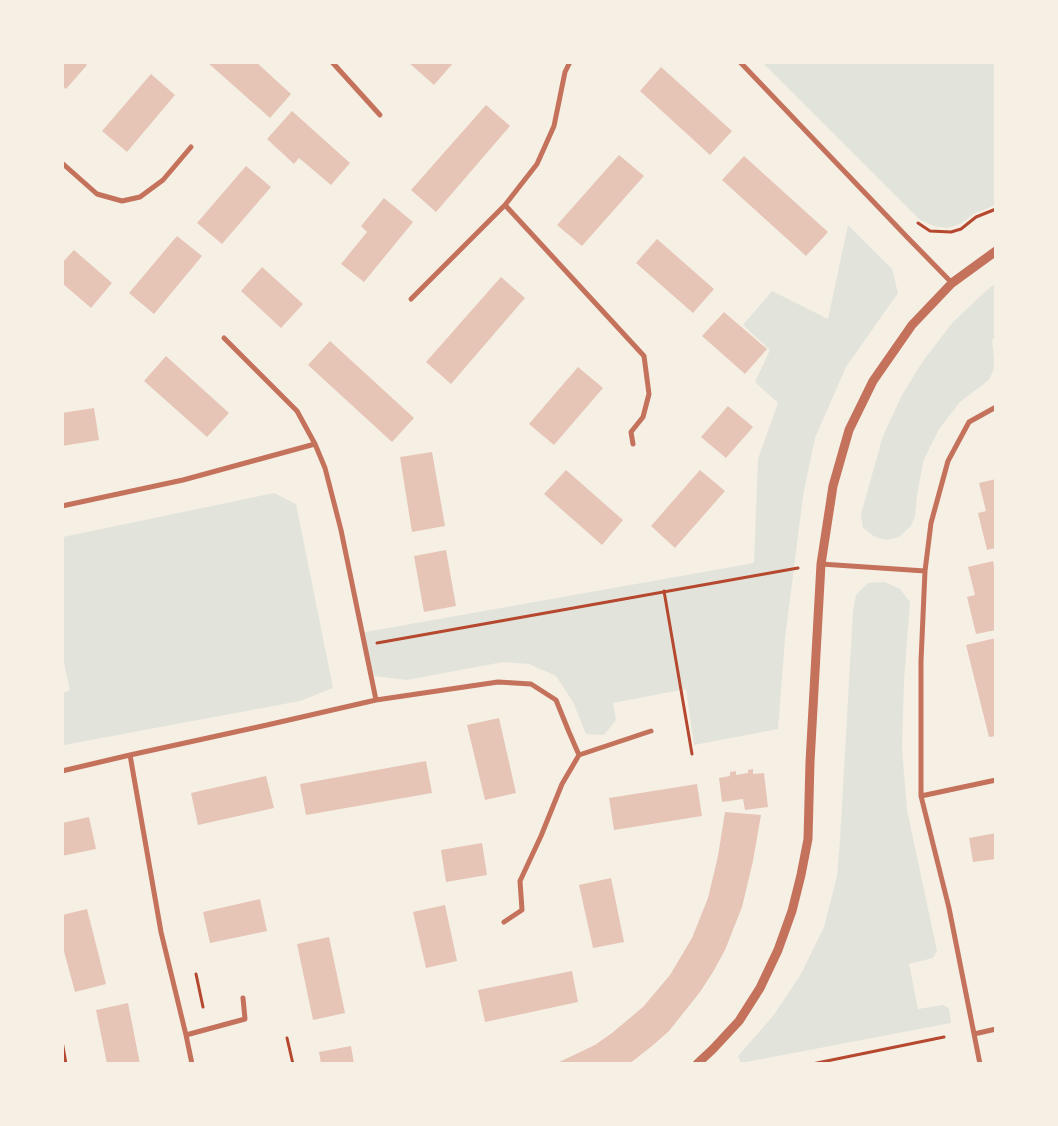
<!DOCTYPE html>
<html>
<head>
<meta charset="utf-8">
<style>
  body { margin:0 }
  #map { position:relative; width:1058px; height:1126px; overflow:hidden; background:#f6efe4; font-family:Mulish,sans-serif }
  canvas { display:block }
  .frame { position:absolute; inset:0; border:64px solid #f6efe4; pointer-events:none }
</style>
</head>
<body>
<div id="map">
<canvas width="1058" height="1126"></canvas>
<div class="frame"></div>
</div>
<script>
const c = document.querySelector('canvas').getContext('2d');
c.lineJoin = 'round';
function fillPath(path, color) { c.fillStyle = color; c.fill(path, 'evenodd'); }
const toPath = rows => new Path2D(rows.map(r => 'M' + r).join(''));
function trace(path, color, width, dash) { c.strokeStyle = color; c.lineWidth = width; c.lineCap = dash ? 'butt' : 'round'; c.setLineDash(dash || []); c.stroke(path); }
fillPath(toPath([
  [763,63,995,63,995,205,974,214,960,224,948,228,934,226,920,220],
  [848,225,892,269,898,293,846,367,815,438,803,496,785,639,778,729,694,745,686,689,613,703,616,720,604,735,586,734,573,702,556,676,529,664,503,662,407,680,374,676,360,633,754,563,758,459,778,403,755,382,770,350,743,325,772,291,828,319],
  [995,284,995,338,992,340,995,366,989,380,960,402,939,429,924,459,917,495,915,517,910,527,899,537,886,540,875,537,863,528,861,514,883,436,902,395,923,361,953,322,988,289],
  [274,493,296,504,333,688,300,701,64,745,63,745,63,693,70,690,62,654,63,537],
  [885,582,900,589,910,602,904,681,902,749,907,810,937,951,933,958,909,964,918,1009,943,1005,949,1008,951,1023,741,1063,738,1056,773,1016,801,974,824,927,837,876,840,840,853,611,856,595,868,583]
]), '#e2e4dc');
fillPath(toPath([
  [62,62,84,62,87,65,66,89,62,86],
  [207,62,256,62,291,94,270,118],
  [408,62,454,62,434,85],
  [661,67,732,131,710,155,640,91],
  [151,74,175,95,127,152,102,131],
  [486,105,510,126,436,212,411,190],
  [292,111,350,163,331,185,299,158,294,164,267,139],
  [619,155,644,176,582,246,557,225],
  [744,156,828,232,806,256,722,180],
  [246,166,271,187,222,244,197,223],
  [384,198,413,222,364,282,341,264,367,232,361,226],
  [177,236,202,256,154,314,129,293],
  [657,239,714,289,693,313,636,263],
  [74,250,112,283,91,308,62,283,62,263],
  [262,267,303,304,281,328,241,291],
  [501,277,525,298,451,384,426,362],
  [724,312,767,349,745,374,702,336],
  [330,341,414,418,392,442,308,365],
  [166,356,229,413,207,437,144,381],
  [578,367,603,388,554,445,529,424],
  [728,406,753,427,726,458,701,437],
  [94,408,99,440,62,446,62,413],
  [432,452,445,526,412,532,400,457],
  [566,470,623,520,602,545,544,494],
  [700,470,725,491,675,548,651,526],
  [996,479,996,548,987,550,978,513,986,511,979,483],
  [446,550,456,606,424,612,414,556],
  [993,561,996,574,996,630,976,634,967,597,975,595,968,567],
  [996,638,996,736,989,737,966,645],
  [499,718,516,793,485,800,467,725],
  [426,761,432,793,306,815,300,784],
  [753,769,753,774,764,773,768,807,745,810,743,799,722,802,719,778,730,776,730,772,736,771,736,775,748,773,748,770],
  [266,776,274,808,198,825,191,793],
  [697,784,702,816,614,830,609,798],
  [725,812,761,815,753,861,742,907,725,950,713,972,700,992,669,1031,652,1046,629,1064,555,1064,595,1045,612,1033,643,1007,670,975,692,938,708,898,718,856],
  [89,817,96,849,62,856,62,823],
  [996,833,996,859,973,862,969,838],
  [482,843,487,875,446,882,441,850],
  [611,878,624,942,593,948,579,885],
  [260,899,267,931,210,943,203,912],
  [445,905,457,961,426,968,413,912],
  [87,909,106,984,75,992,62,944,62,915],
  [329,937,345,1013,313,1020,297,944],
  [572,971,578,1002,485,1022,478,990],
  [128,1003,140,1064,107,1064,96,1010],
  [351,1046,354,1064,321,1064,319,1052]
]), '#e6c5b7');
trace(toPath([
  [918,223,930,231,951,232,961,229,976,217,996,209],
  [664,591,692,754],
  [377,643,798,568],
  [196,974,203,1007],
  [287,1038,293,1064],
  [62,1041,66,1064],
  [812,1064,944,1037]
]), '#b5482f', 3);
trace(toPath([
  [332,62,380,115],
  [740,62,907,237,952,283],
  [62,163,97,194,122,201,140,197,163,180,191,147],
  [505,205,644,356,649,394,643,417,631,432,633,444],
  [411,299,505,205,537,164,554,126,565,72,570,62],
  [224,338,297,411,315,444,325,468,341,530,376,700],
  [62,506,183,480,315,444],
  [821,564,925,571],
  [130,755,161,932,186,1035,192,1064],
  [579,755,651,731],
  [62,771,130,755,267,725,376,700,498,682,531,684,556,700,569,732,579,755,562,784,541,836,520,881,522,910,504,922],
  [921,796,996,780],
  [974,1034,996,1029],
  [186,1035,245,1019,243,998],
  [980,1064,949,908,921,796,921,661,925,571,931,523,948,461,969,422,996,407]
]), '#c5725c', 5);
trace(toPath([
  [697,1064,713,1049,739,1021,760,988,778,950,792,911,801,875,808,839,810,762,821,564,833,486,849,430,873,381,912,325,952,283,996,251]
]), '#c5725c', 9);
</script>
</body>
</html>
